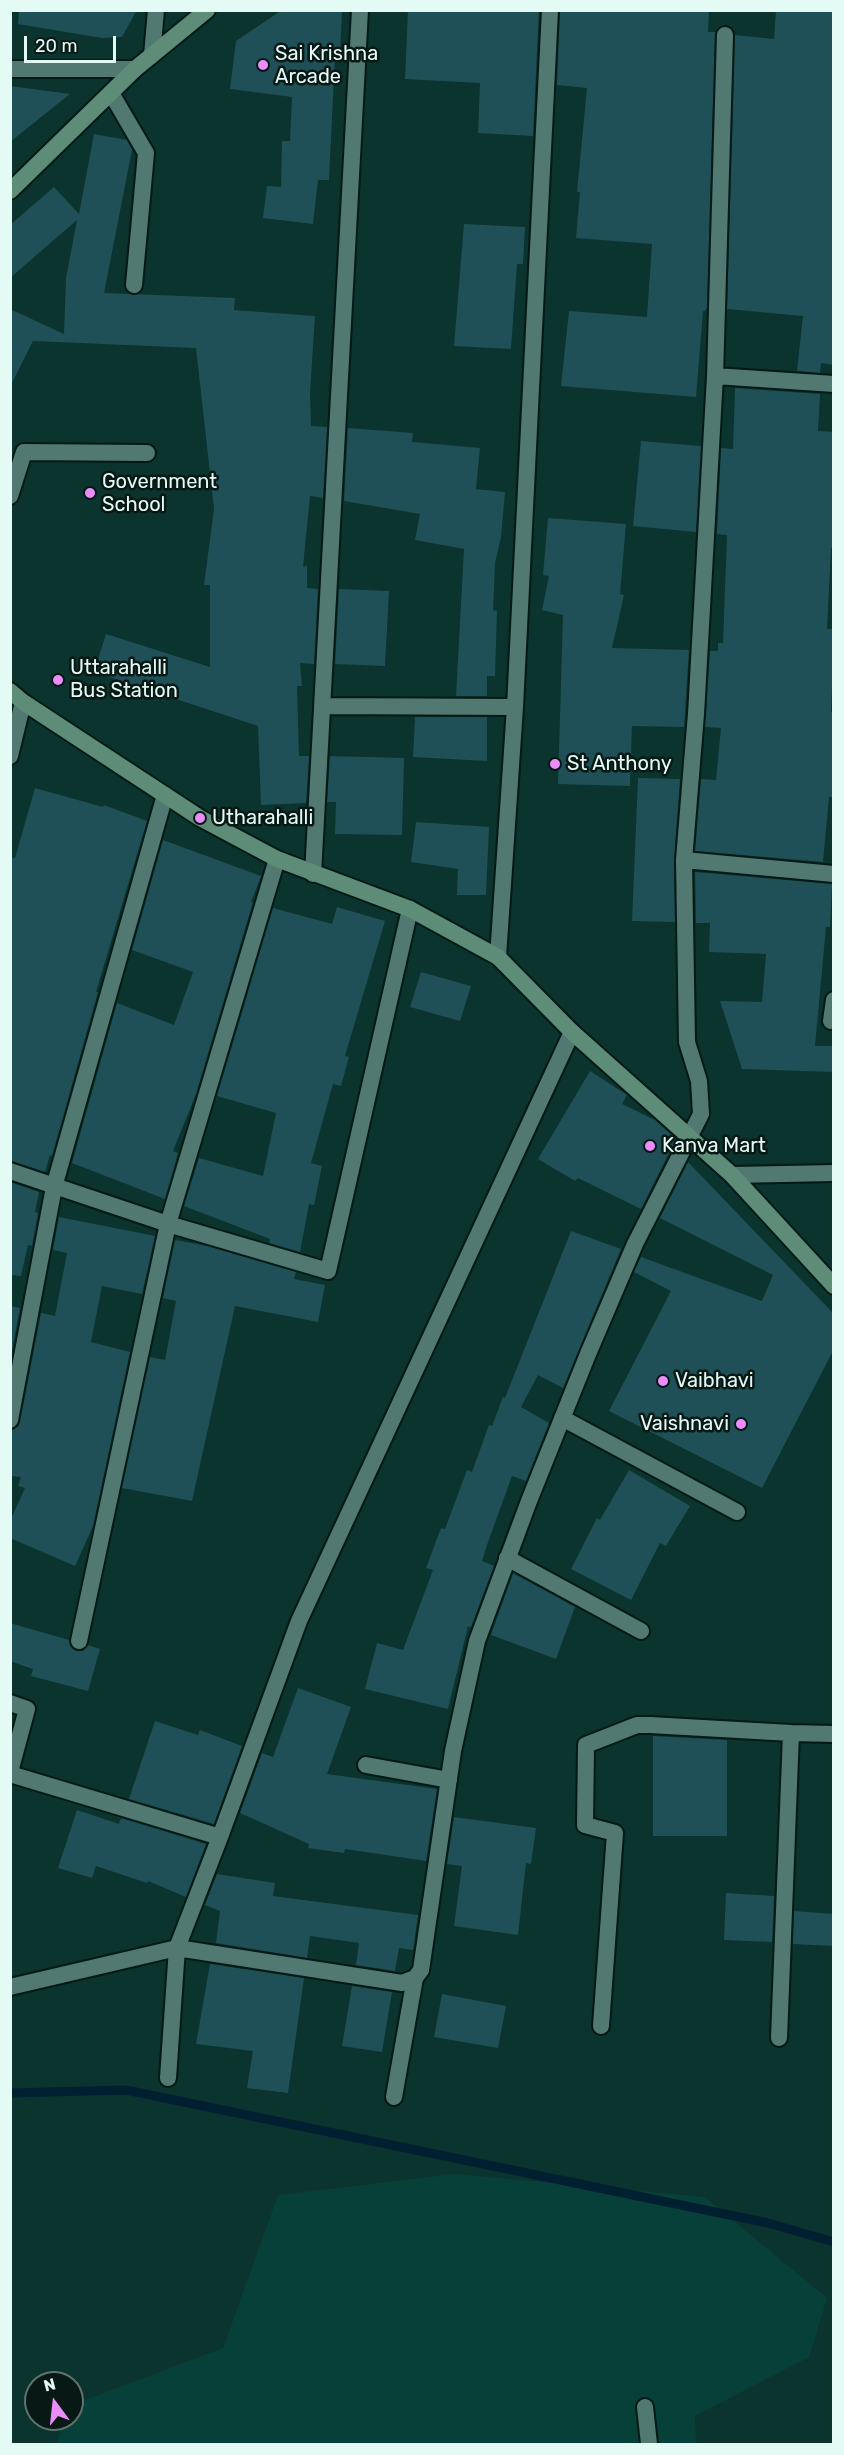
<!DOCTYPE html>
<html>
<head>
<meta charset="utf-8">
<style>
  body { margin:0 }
  #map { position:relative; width:844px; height:2455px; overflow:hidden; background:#0a342d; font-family:Rubik,sans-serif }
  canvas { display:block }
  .frame { position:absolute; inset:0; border:12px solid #e4faf4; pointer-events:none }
  .north { position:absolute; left:24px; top:2371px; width:60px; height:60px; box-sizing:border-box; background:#081815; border:2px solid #60726e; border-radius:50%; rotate:345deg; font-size:16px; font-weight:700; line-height:24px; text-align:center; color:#e4faf4 }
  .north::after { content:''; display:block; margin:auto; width:21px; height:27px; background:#ec8cfa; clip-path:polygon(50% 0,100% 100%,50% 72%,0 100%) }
  .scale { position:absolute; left:24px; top:36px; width:92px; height:27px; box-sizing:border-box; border:3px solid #e4faf4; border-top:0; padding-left:8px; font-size:18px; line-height:21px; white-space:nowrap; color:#e4faf4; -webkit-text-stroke:4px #081815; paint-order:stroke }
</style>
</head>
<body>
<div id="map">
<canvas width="844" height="2455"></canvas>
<div class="frame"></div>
<div class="north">N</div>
<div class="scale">20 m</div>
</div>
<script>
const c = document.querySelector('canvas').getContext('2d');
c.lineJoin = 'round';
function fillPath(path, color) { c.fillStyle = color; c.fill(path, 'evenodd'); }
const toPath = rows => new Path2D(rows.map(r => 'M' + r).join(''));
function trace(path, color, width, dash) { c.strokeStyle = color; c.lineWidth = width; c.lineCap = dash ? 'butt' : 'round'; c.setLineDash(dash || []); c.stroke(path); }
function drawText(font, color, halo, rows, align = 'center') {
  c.font = font + ' Rubik,sans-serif'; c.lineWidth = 5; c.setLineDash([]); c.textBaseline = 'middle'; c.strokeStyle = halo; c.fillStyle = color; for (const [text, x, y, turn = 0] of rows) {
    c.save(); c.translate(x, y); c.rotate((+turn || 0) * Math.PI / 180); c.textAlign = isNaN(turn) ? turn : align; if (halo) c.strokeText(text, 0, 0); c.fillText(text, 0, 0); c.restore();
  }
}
fillPath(toPath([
  [455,2174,705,2197,827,2298,809,2357,695,2416,696,2444,57,2444,63,2419,72,2419,72,2405,223,2348,278,2195]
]), '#074038');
trace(toPath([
  [10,2093,126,2090,768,2223,834,2242]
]), '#002032', 9);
fillPath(toPath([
  [19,10,137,10,122,37,102,38,18,24],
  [282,10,342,10,340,56,335,56,329,180,318,180,313,224,263,218,267,186,281,187,282,141,290,141,292,97,230,89,236,41],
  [408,10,539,10,533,136,478,133,480,83,405,79],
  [560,10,709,10,708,32,715,32,707,307,705,311,703,311,696,397,561,386,569,311,647,317,652,244,576,238,580,192,577,192,587,88,557,85],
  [776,10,834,10,834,365,821,363,820,373,797,371,803,316,727,309,735,35,774,39],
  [10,86,70,94,10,142],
  [94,134,127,140,132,150,104,293,235,298,234,310,315,316,310,392,311,426,327,427,323,498,310,496,303,567,307,566,307,588,318,589,314,664,300,663,302,686,297,686,299,756,309,756,306,803,261,805,258,726,94,672,106,634,210,667,210,585,204,585,214,509,196,348,33,341,10,387,10,309,64,334,66,278,77,220,10,278,10,225,54,187,79,214],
  [464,224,525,227,523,264,517,264,511,349,454,346],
  [735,388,820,394,818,431,834,432,834,549,831,548,827,629,834,629,831,712,834,712,834,783,832,797,829,797,823,862,695,851,701,779,716,780,721,728,705,727,710,651,718,651,718,643,723,643,727,535,717,534,721,448,733,449],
  [348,428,413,433,412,442,480,448,476,489,505,492,501,537,495,563,493,610,497,611,495,676,487,676,487,696,456,696,464,549,415,540,420,514,344,501],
  [641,441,701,446,696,532,633,526],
  [548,518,626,524,620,594,624,595,612,648,689,650,684,727,632,726,630,786,558,784,563,615,542,610,549,576,543,575],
  [339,589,389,591,385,666,335,664],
  [415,717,487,717,487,761,413,757],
  [330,756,404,758,402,835,335,834,336,802,327,802],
  [638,778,680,779,674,859,675,922,632,921],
  [35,788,103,807,104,805,147,821,96,992,98,992,52,1156,50,1155,45,1172,10,1161,10,857,15,858],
  [416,822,489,827,486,895,457,895,458,869,411,862],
  [163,840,261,876,251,902,253,902,196,1094,173,1151,178,1153,165,1199,72,1163,117,1003,174,1025,193,972,132,950],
  [695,872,832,884,830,927,826,927,815,1046,834,1046,834,1072,742,1069,720,1001,762,1002,766,954,709,952,710,923,696,923],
  [337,907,385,921,345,1056,349,1057,341,1086,333,1084,311,1163,322,1166,314,1205,309,1204,300,1252,269,1243,270,1239,184,1206,199,1158,263,1176,276,1113,217,1096,273,908,332,924],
  [421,972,471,986,460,1021,410,1007],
  [590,1071,627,1095,622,1104,655,1120,676,1139,641,1209,578,1178,575,1181,538,1159],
  [688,1162,834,1314,834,1349,762,1488,609,1411,671,1291,634,1272,641,1257,762,1301,773,1275,660,1218],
  [10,1182,39,1192,35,1212,38,1213,32,1246,28,1245,21,1276,10,1275],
  [59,1217,155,1236,142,1294,102,1286,91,1342,130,1352,93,1526,75,1566,10,1538,10,1521,25,1488,18,1486,21,1477,10,1476,10,1430,18,1427,20,1422,41,1313,55,1316,67,1253,53,1250],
  [571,1231,621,1249,563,1388,538,1375,521,1407,549,1423,526,1481,512,1476,487,1545,482,1561,494,1566,471,1627,468,1626,448,1709,365,1689,377,1643,403,1650,433,1570,426,1568,441,1528,445,1529,467,1470,472,1472,489,1425,492,1426,503,1397,505,1398],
  [175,1240,207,1246,296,1272,294,1279,325,1285,318,1322,235,1306,192,1501,122,1488,150,1357,165,1360,176,1301,163,1298],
  [10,1306,20,1308,10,1361],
  [629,1470,690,1506,666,1546,660,1543,631,1600,571,1569,597,1518,600,1520],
  [513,1573,575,1607,556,1659,491,1635],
  [10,1623,69,1640,72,1648,76,1651,83,1651,88,1645,100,1649,88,1691,31,1676,33,1669,10,1661],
  [298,1688,351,1707,327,1774,437,1789,426,1861,345,1849,344,1853,308,1848,309,1844,240,1813,262,1753,273,1757],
  [155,1721,198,1735,200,1730,242,1746,214,1824,129,1799],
  [653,1736,727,1740,727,1836,653,1836],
  [77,1810,119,1824,121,1818,206,1844,186,1897,148,1881,147,1883,96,1866,92,1878,58,1868],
  [454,1817,536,1828,531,1864,526,1863,518,1935,454,1926,462,1866,447,1864],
  [217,1874,275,1883,273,1896,418,1915,413,1950,399,1948,395,1971,356,1965,359,1943,310,1936,307,1958,216,1943,220,1911,205,1905],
  [726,1893,774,1896,772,1942,724,1940],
  [794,1911,834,1914,834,1946,793,1944],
  [210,1964,304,1978,288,2093,247,2088,253,2051,196,2044],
  [352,1986,392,1992,382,2052,342,2046],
  [442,1994,506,2006,498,2048,434,2037]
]), '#1f5057');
const service = toPath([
  [10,496,24,452,147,453],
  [601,2026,615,1833,585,1825,586,1745,637,1725,650,1725],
  [645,2407,649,2444]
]);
const minor = toPath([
  [152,55,156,10],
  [10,69,135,69],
  [111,93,146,153,134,285],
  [715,376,834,384],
  [322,706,515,707],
  [10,756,23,702],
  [684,860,834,874],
  [313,874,360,10],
  [498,957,515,707,550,10],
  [831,1021,834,1000],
  [572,1032,299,1621,220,1837,177,1948,402,1983,415,1978,421,1970,453,1751,477,1641,529,1501,588,1354,635,1244,701,1114,699,1081,687,1042,684,860,696,714,715,376,725,35],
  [10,1171,168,1224,328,1271,410,909],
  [732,1175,834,1173],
  [562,1418,737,1512],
  [10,1420,54,1187,165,795],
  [507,1558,641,1631],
  [79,1641,168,1224,277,859],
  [10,1703,27,1709,10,1772],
  [650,1725,791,1733],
  [366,1765,449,1780],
  [10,1774,220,1837],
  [10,1987,177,1948,168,2078],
  [779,2038,791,1733,834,1734],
  [394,2097,415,1978]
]);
const secondary = toPath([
  [10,191,135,69,207,10],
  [10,691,23,702,200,818,277,859,410,909,498,957,572,1032,732,1175,834,1286]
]);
trace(service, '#001a15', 20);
trace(minor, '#001a15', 20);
trace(secondary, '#001a15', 20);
trace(service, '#517971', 16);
trace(minor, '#517971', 16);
trace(secondary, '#5d8c78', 16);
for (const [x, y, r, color] of [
  [263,65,6,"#ec8cfa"],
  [90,493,6,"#ec8cfa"],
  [58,680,6,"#ec8cfa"],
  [555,764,6,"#ec8cfa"],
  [200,818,6,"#ec8cfa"],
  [650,1146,6,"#ec8cfa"],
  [663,1381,6,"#ec8cfa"],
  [741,1424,6,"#ec8cfa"]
]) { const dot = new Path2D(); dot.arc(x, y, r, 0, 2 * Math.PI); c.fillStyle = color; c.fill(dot); trace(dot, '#081815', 2); }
drawText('20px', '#e4faf4', '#081815', [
  ["Sai Krishna",275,54],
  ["Arcade",275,77],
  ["Government",102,482],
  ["School",102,505],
  ["Uttarahalli",70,668],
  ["Bus Station",70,691],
  ["St Anthony",567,764],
  ["Utharahalli",212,818],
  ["Kanva Mart",662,1146],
  ["Vaibhavi",675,1381],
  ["Vaishnavi",729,1424,"right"]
], 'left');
</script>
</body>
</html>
